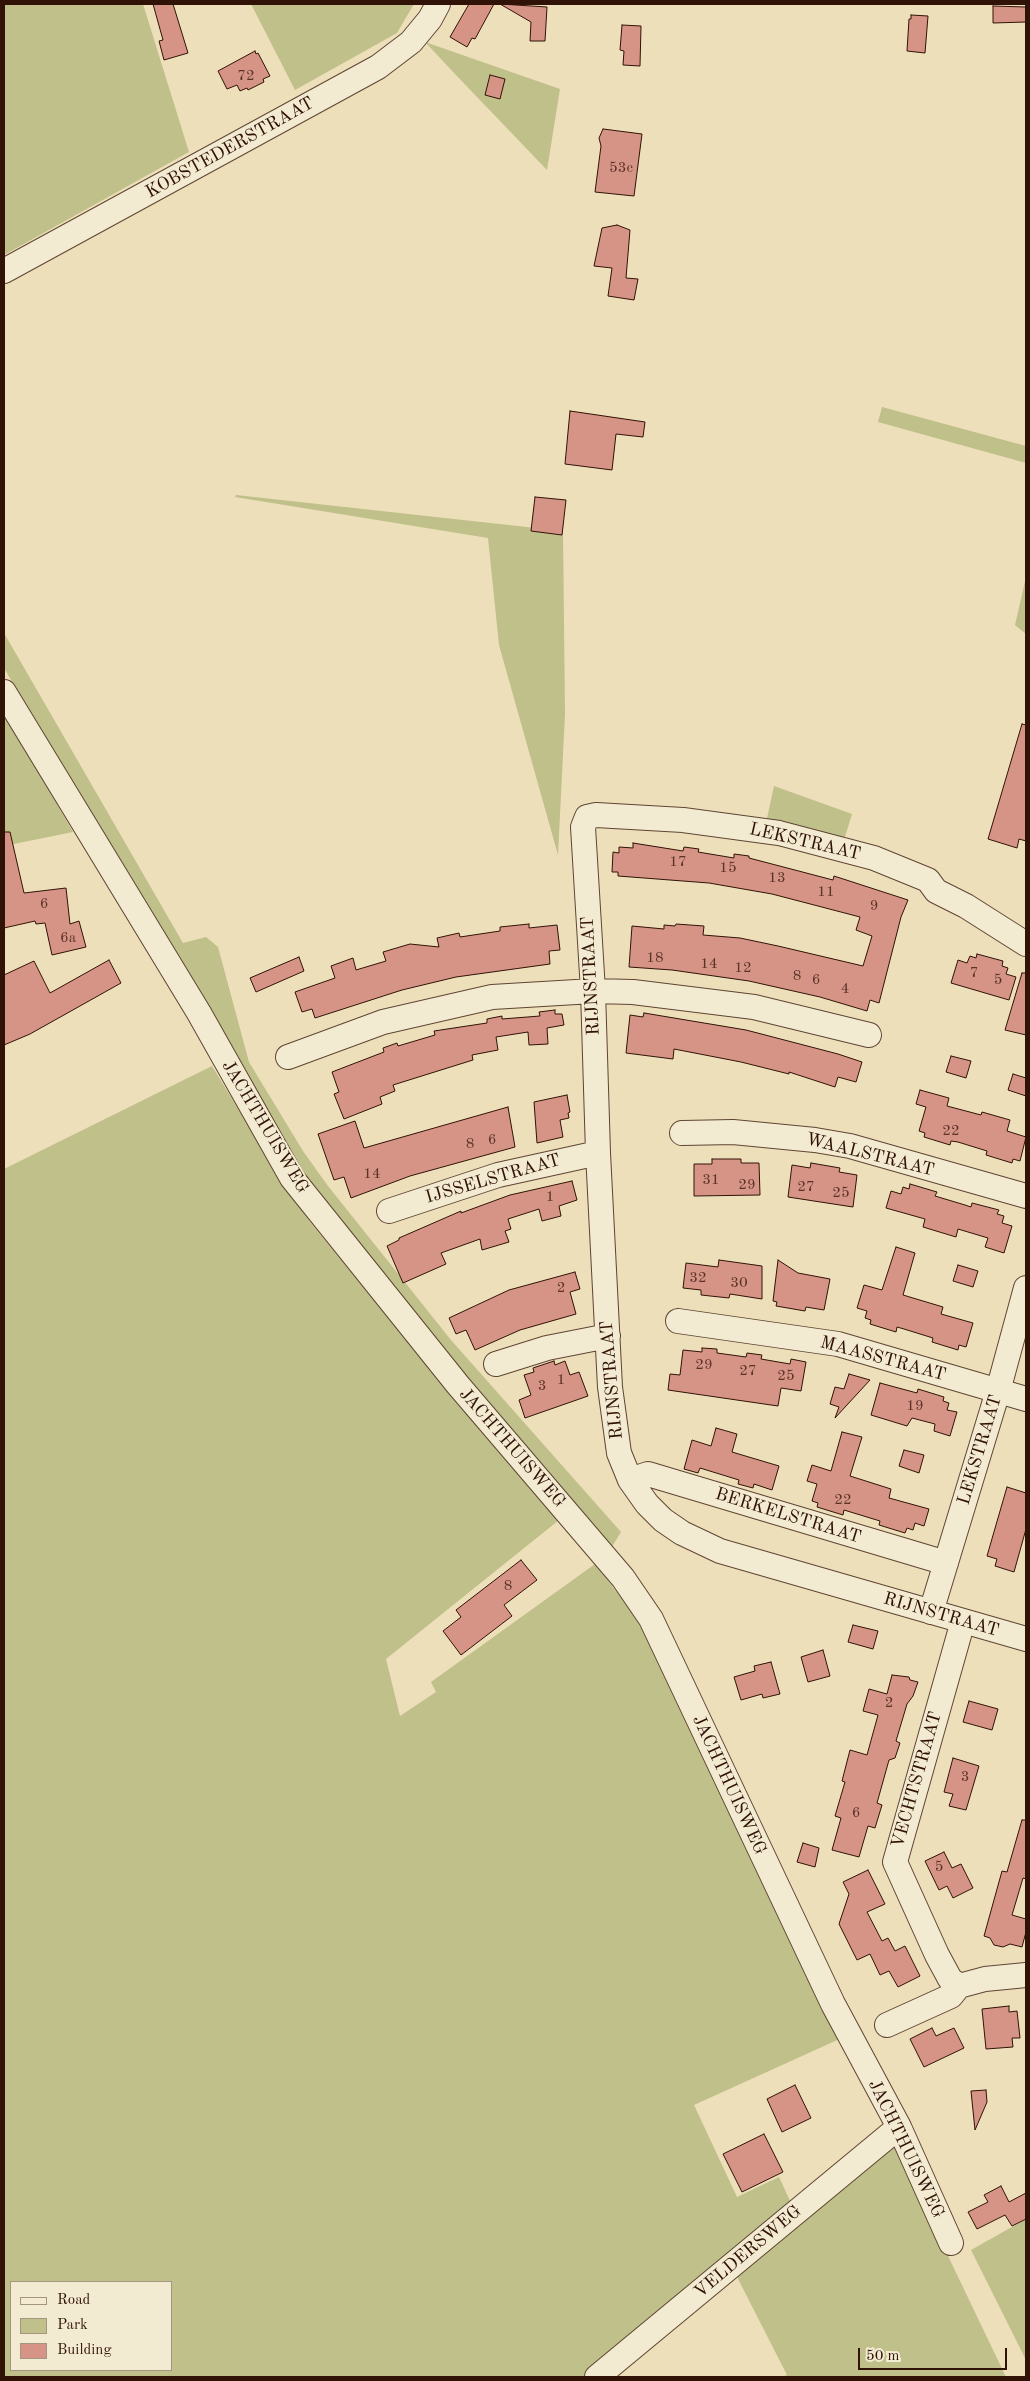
<!DOCTYPE html>
<html>
<head>
<meta charset="utf-8">
<style>
  body { margin:0 }
  #map { position:relative; width:1030px; height:2381px; overflow:hidden; background:#eddfb9; font-family:"Old Standard TT",serif }
  canvas { display:block }
  .frame { position:absolute; inset:0; border:5px solid #301206; pointer-events:none }
  .legend { position:absolute; left:10px; top:2281px; width:162px; height:90px; box-sizing:border-box; background:#f3ead2; border:1px solid #a59480; margin:0; padding:6px 9px; list-style:none; font-size:15px; color:#301206 }
  .legend li { display:flex; align-items:center; gap:10px; height:25px }
  .legend b { width:25px; border:1px solid #a59480 }
  .scale { position:absolute; left:858px; top:2348px; width:149px; height:22px; box-sizing:border-box; border:2px solid #301206; border-top:0; padding-left:6px; font-size:15px; line-height:18px; white-space:nowrap; color:#301206; -webkit-text-stroke:4px #f3ead2; paint-order:stroke }
</style>
</head>
<body>
<div id="map">
<canvas width="1030" height="2381"></canvas>
<div class="frame"></div>
<ul class="legend">
<li><b style="height:6px;background:#f3ead2"></b>Road</li>
<li><b style="height:14px;background:#c0c08a"></b>Park</li>
<li><b style="height:14px;background:#d69487"></b>Building</li>
</ul>
<div class="scale">50 m</div>
</div>
<script>
const c = document.querySelector('canvas').getContext('2d');
c.lineJoin = 'round';
function fillPath(path, color) { c.fillStyle = color; c.fill(path, 'evenodd'); }
const toPath = rows => new Path2D(rows.map(r => 'M' + r).join(''));
function trace(path, color, width, dash) { c.strokeStyle = color; c.lineWidth = width; c.lineCap = dash ? 'butt' : 'round'; c.setLineDash(dash || []); c.stroke(path); }
function drawText(font, color, halo, rows, align = 'center') {
  c.font = font + ' "Old Standard TT",serif'; c.lineWidth = 4; c.setLineDash([]); c.textBaseline = 'middle'; c.strokeStyle = halo; c.fillStyle = color; for (const [text, x, y, turn = 0] of rows) {
    c.save(); c.translate(x, y); c.rotate((+turn || 0) * Math.PI / 180); c.textAlign = isNaN(turn) ? turn : align; if (halo) c.strokeText(text, 0, 0); c.fillText(text, 0, 0); c.restore();
  }
}
fillPath(toPath([
  [4,4,143,4,189,152,4,255],
  [251,4,414,4,397,33,295,90],
  [425,42,560,89,547,170,455,74],
  [882,407,1026,446,1026,463,878,422],
  [236,495,563,531,565,714,558,855,499,645,488,538,235,497],
  [1026,577,1026,634,1015,625],
  [4,633,183,943,206,937,218,947,249,1062,303,1151,328,1186,451,1340,621,1532,610,1550,301,1175,4,668],
  [4,712,33,763,73,832,4,846],
  [774,786,852,814,844,840,766,823],
  [212,1066,283,1182,310,1222,402,1335,559,1520,386,1659,400,1716,436,1692,431,1682,595,1564,626,1604,647,1637,844,2037,694,2105,737,2197,779,2177,793,2207,585,2377,4,2377,4,1169],
  [11,2282,171,2282,171,2370,11,2370],
  [893,2141,1006,2377,782,2377,787,2375,734,2271],
  [1026,2219,1026,2360,971,2250]
]), '#c0c08a');
const building = toPath([
  [153,4,173,4,188,53,164,60,159,41,163,40,153,4],
  [469,4,494,4,475,39,472,38,467,47,450,37,469,4],
  [500,4,547,7,545,41,530,41,531,22,500,4],
  [993,6,1026,7,1026,22,993,23,993,6],
  [911,15,928,16,925,53,907,51,909,19,911,19,911,15],
  [622,25,641,26,640,66,623,65,624,51,620,50,622,25],
  [255,51,256,54,258,53,270,76,263,79,264,82,248,90,247,88,240,91,237,85,227,89,218,71,255,51],
  [490,75,505,79,500,99,485,95,490,75],
  [603,129,642,134,634,196,595,192,601,146,599,138,603,129],
  [617,225,630,230,626,278,638,279,634,300,608,296,612,268,594,266,602,228,617,225],
  [570,411,645,422,643,437,616,434,612,470,565,464,570,411],
  [535,497,566,500,562,535,531,531,535,497],
  [1022,724,1026,725,1026,841,1019,839,1017,848,988,839,1022,724],
  [4,832,10,832,24,893,66,888,70,924,79,921,86,947,52,955,45,923,36,924,35,921,4,928,4,832],
  [633,843,683,851,684,847,699,849,698,852,734,858,734,854,749,856,749,858,833,880,834,876,908,900,901,917,879,1003,870,1000,867,1011,820,997,749,981,672,970,629,967,632,926,664,929,664,925,675,926,676,924,704,926,703,935,740,938,778,946,863,966,872,936,856,930,860,917,772,894,709,883,618,876,618,872,612,872,613,852,619,853,619,847,633,848,633,843],
  [529,924,529,928,557,925,560,950,549,951,550,964,456,977,402,990,315,1018,312,1009,302,1012,295,992,335,978,331,966,353,958,356,970,386,961,383,952,410,944,439,947,437,938,459,933,460,937,500,931,500,927,529,924],
  [977,954,1003,961,1002,966,1008,968,1006,974,1016,977,1009,1000,951,983,958,960,967,963,970,956,976,958,977,954],
  [299,957,304,971,256,992,250,978,299,957],
  [109,960,121,983,30,1034,4,1045,4,975,34,961,50,993,109,960],
  [1022,973,1026,973,1026,1035,1005,1030,1022,973],
  [555,1010,555,1014,562,1014,564,1025,547,1028,548,1044,529,1045,528,1032,496,1037,498,1050,472,1055,473,1060,393,1085,395,1091,380,1097,382,1104,344,1119,334,1094,339,1092,332,1072,384,1052,383,1048,397,1043,398,1046,435,1035,434,1031,487,1023,487,1019,502,1016,502,1019,540,1016,539,1012,555,1010],
  [644,1013,746,1030,838,1054,862,1062,856,1082,838,1077,835,1087,789,1072,789,1074,741,1062,674,1049,673,1059,626,1053,630,1015,643,1017,644,1013],
  [951,1056,971,1061,966,1078,946,1072,951,1056],
  [1013,1074,1026,1078,1026,1096,1008,1090,1013,1074],
  [920,1090,949,1098,947,1106,981,1115,982,1112,1010,1120,1007,1131,1026,1137,1020,1161,1013,1159,1012,1163,986,1155,987,1151,958,1142,951,1141,950,1145,924,1137,925,1133,919,1131,926,1107,916,1104,920,1090],
  [567,1095,570,1112,568,1113,569,1118,560,1120,563,1137,537,1143,534,1102,567,1095],
  [508,1107,515,1147,410,1176,351,1198,344,1177,334,1180,318,1134,355,1121,364,1148,508,1107],
  [712,1159,741,1159,741,1163,759,1163,760,1195,694,1196,694,1164,712,1164,712,1159],
  [811,1163,840,1168,839,1172,857,1175,853,1207,788,1197,792,1165,810,1168,811,1163],
  [572,1181,577,1200,559,1206,561,1216,542,1221,539,1209,508,1219,511,1229,505,1231,509,1242,482,1250,480,1239,441,1253,446,1264,403,1283,387,1246,399,1240,399,1238,461,1211,461,1213,510,1195,572,1181],
  [910,1184,937,1192,935,1196,965,1205,971,1207,972,1203,999,1210,997,1214,1004,1216,1002,1223,1012,1226,1004,1253,985,1247,988,1238,958,1229,956,1237,923,1227,925,1219,886,1208,891,1191,901,1194,903,1187,909,1189,910,1184],
  [896,1247,915,1253,903,1295,943,1307,941,1314,973,1323,966,1347,959,1345,958,1350,932,1342,933,1338,904,1329,897,1327,896,1332,870,1324,871,1320,865,1318,867,1311,857,1308,864,1285,882,1290,896,1247],
  [719,1260,762,1266,762,1299,730,1294,729,1298,701,1295,701,1290,683,1288,686,1263,718,1267,719,1260],
  [778,1260,798,1273,830,1279,824,1310,806,1307,805,1311,776,1306,777,1302,773,1301,778,1260],
  [958,1265,978,1271,973,1287,953,1281,958,1265],
  [575,1272,580,1289,570,1292,576,1314,520,1330,475,1350,466,1330,456,1334,449,1318,509,1290,575,1272],
  [702,1348,717,1349,717,1353,746,1357,747,1353,762,1355,761,1359,790,1364,791,1359,806,1362,801,1391,781,1388,778,1406,668,1390,670,1374,680,1375,683,1350,702,1352,702,1348],
  [554,1361,555,1365,565,1361,570,1375,579,1372,588,1396,525,1418,519,1400,531,1395,524,1375,534,1372,533,1368,554,1361],
  [849,1374,870,1380,835,1418,839,1407,830,1404,835,1387,844,1389,849,1374],
  [880,1383,917,1393,918,1389,944,1397,943,1401,949,1403,947,1410,957,1412,950,1436,934,1431,935,1424,912,1418,907,1426,871,1415,880,1383],
  [716,1428,737,1434,732,1452,779,1466,772,1490,754,1484,753,1488,738,1484,739,1480,700,1468,698,1473,684,1469,692,1440,711,1446,716,1428],
  [842,1432,862,1437,850,1476,891,1489,889,1498,929,1509,924,1526,915,1523,913,1530,907,1528,905,1533,879,1525,880,1521,844,1510,843,1515,817,1507,818,1503,812,1501,817,1484,807,1481,812,1465,831,1471,842,1432],
  [904,1450,924,1455,919,1473,899,1466,904,1450],
  [1007,1487,1026,1493,1026,1529,1014,1572,995,1566,997,1559,987,1556,1007,1487],
  [521,1560,537,1580,504,1605,512,1616,461,1655,443,1631,461,1617,456,1610,521,1560],
  [853,1625,878,1631,873,1649,848,1642,853,1625],
  [823,1650,830,1676,808,1682,801,1657,823,1650],
  [771,1662,780,1694,763,1698,762,1694,741,1700,734,1677,755,1671,754,1666,771,1662],
  [892,1675,909,1677,910,1680,918,1682,913,1696,907,1704,896,1741,900,1743,895,1758,889,1760,877,1803,882,1805,875,1828,868,1826,859,1857,832,1850,841,1818,835,1816,845,1782,842,1781,850,1750,867,1755,878,1715,863,1711,869,1689,887,1694,892,1675],
  [969,1701,998,1709,992,1730,963,1722,969,1701],
  [953,1758,979,1766,966,1810,949,1806,953,1794,944,1792,953,1758],
  [1022,1820,1026,1820,1026,1879,1023,1878,1012,1915,1026,1919,1026,1932,1022,1947,1010,1944,1003,1947,994,1945,990,1938,984,1936,1002,1871,1007,1872,1022,1820],
  [803,1843,819,1848,815,1867,797,1862,803,1843],
  [944,1852,952,1868,961,1864,973,1888,953,1898,947,1886,939,1890,925,1861,944,1852],
  [868,1870,885,1904,867,1912,882,1941,888,1938,895,1951,905,1946,920,1976,898,1987,889,1971,880,1975,870,1954,857,1960,839,1924,849,1894,843,1882,868,1870],
  [1009,2006,1009,2012,1017,2011,1020,2038,1012,2038,1013,2047,986,2049,982,2009,1009,2006],
  [932,2028,936,2036,954,2028,964,2048,924,2067,910,2039,932,2028],
  [795,2085,811,2118,782,2132,767,2099,795,2085],
  [986,2090,987,2102,975,2130,971,2091,986,2090],
  [764,2134,783,2172,742,2192,723,2154,764,2134],
  [1001,2186,1009,2202,1026,2193,1026,2219,1012,2226,1005,2215,977,2229,968,2212,988,2202,984,2195,1001,2186]
]);
fillPath(building, '#d69487');
trace(building, '#301206', 1);
const minor = toPath([
  [4,271,378,67,411,42,430,19,438,4],
  [4,692,199,1013,292,1178,458,1385,623,1578,651,1619,833,2004,899,2127,951,2243],
  [1026,944,966,906,936,891,928,880,874,858,779,833,683,820,596,815,587,817,583,827,593,991,598,1153,610,1387,619,1453,630,1480,647,1504,663,1520,682,1533,720,1551,1026,1639],
  [288,1057,383,1022,492,997,593,991,633,992,754,1007,869,1035],
  [682,1133,733,1132,815,1140,850,1146,1026,1196],
  [389,1211,498,1175,598,1153],
  [678,1321,838,1344,1026,1399],
  [496,1364,547,1348,608,1336],
  [630,1480,648,1474,946,1563],
  [931,1612,998,1391,1026,1288],
  [959,1986,950,1979,937,1955,895,1862,963,1621],
  [887,2025,951,1996,959,1986,985,1979,1026,1975],
  [597,2377,899,2127]
]);
trace(minor, '#5f4533', 26);
trace(minor, '#f3ead2', 24);
drawText('15px', '#5a3226', null, [
  ["72",246,76],
  ["53c",621,168],
  ["17",678,862],
  ["15",728,868],
  ["13",777,878],
  ["11",826,892],
  ["6",44,904],
  ["9",874,906],
  ["6a",68,938],
  ["18",655,958],
  ["14",709,964],
  ["12",743,968],
  ["7",974,973],
  ["8",797,976],
  ["6",816,980],
  ["5",998,980],
  ["4",845,989],
  ["22",951,1131],
  ["6",492,1140],
  ["8",470,1144],
  ["14",372,1174],
  ["31",711,1180],
  ["29",747,1185],
  ["27",806,1187],
  ["25",841,1193],
  ["1",550,1197],
  ["32",698,1278],
  ["30",739,1283],
  ["2",561,1288],
  ["29",704,1365],
  ["27",748,1371],
  ["25",786,1376],
  ["1",561,1380],
  ["3",542,1386],
  ["19",915,1406],
  ["22",843,1500],
  ["8",508,1586],
  ["2",889,1703],
  ["3",965,1777],
  ["6",856,1813],
  ["5",939,1867]
]);
drawText('18px', '#301206', '#f3ead2', [
  ["KOBSTEDERSTRAAT",230,148,-29],
  ["LEKSTRAAT",805,842,13],
  ["RIJNSTRAAT",591,976,-93],
  ["JACHTHUISWEG",265,1127,59],
  ["WAALSTRAAT",870,1155,14],
  ["IJSSELSTRAAT",493,1179,-16],
  ["MAASSTRAAT",883,1359,15],
  ["RIJNSTRAAT",612,1380,-95],
  ["JACHTHUISWEG",512,1448,49],
  ["LEKSTRAAT",980,1450,-73],
  ["BERKELSTRAAT",788,1516,17],
  ["RIJNSTRAAT",941,1615,16],
  ["VECHTSTRAAT",917,1780,-74],
  ["JACHTHUISWEG",729,1785,65],
  ["JACHTHUISWEG",906,2149,64],
  ["VELDERSWEG",748,2252,-40]
]);
</script>
</body>
</html>
